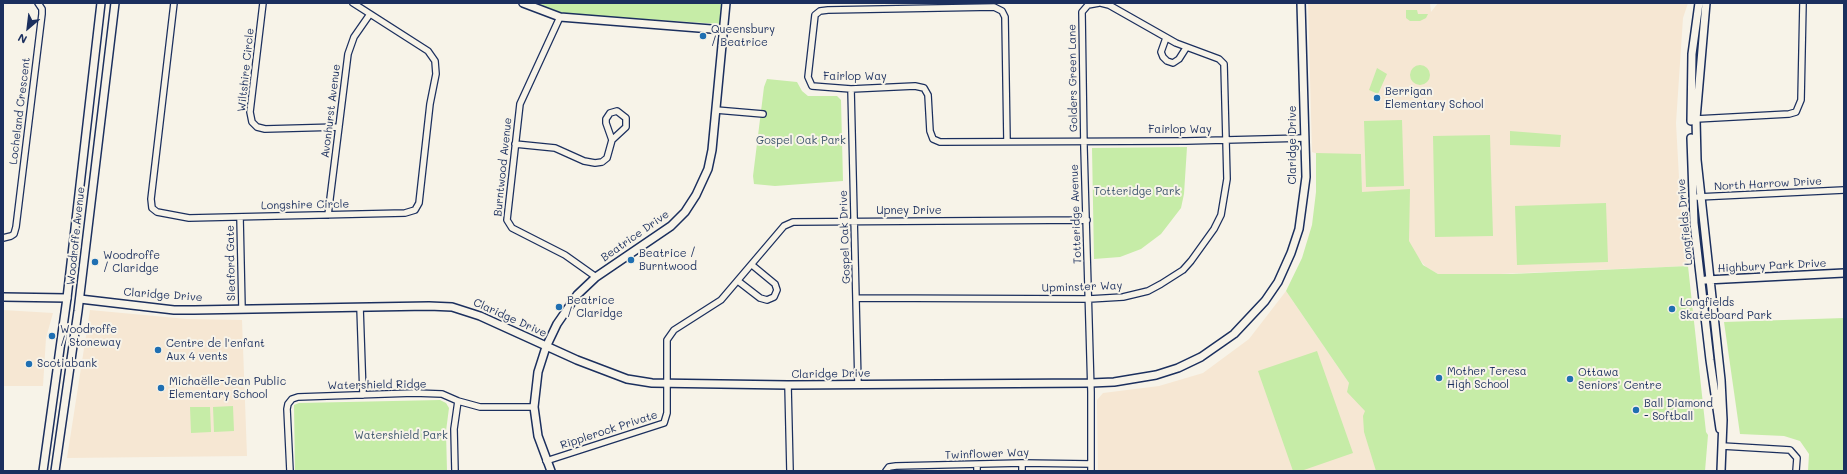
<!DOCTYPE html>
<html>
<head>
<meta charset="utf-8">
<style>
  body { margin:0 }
  #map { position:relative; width:1847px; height:474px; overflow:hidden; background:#f7f3e8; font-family:Mali,sans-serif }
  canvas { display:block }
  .frame { position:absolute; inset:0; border:4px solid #1b2f5e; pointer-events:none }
  .north { position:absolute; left:8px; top:8px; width:40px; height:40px; -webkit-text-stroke:3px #f7f3e8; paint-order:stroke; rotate:208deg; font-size:11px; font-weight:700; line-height:16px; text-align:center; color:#1b2f5e }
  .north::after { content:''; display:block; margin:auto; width:14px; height:18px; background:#1b2f5e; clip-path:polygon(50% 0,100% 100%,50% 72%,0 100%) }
</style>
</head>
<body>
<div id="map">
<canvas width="1847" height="474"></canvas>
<div class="frame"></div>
<div class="north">N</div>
</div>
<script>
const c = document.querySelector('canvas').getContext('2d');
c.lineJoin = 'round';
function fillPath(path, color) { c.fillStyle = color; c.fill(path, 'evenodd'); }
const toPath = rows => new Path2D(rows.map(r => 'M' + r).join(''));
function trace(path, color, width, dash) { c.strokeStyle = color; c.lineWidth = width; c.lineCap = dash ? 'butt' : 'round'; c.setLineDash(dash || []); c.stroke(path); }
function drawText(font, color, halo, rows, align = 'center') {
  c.font = font + ' Mali,sans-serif'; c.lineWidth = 4; c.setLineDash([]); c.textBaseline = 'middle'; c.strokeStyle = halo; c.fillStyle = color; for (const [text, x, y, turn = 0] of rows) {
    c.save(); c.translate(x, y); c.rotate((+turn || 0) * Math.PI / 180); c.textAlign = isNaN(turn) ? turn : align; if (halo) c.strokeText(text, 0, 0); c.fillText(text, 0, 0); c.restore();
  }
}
fillPath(toPath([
  [1308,3,1430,3,1431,12,1438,3,1688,3,1683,18,1676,123,1680,196,1688,266,1453,276,1438,274,1426,267,1362,193,1361,154,1318,154,1312,152],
  [1286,291,1349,383,1436,471,1098,471,1097,400,1103,393,1159,386,1203,373,1249,339],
  [3,310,53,313,46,338,43,386,3,386],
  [90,310,187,319,242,320,247,456,67,458]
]), '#f6e7d3');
fillPath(toPath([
  [533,3,721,3,720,24,567,14],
  [1406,10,1417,10,1418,14,1428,14,1426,18,1420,21,1410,21,1406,18],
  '1410 75a10 10 0 1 1 20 0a10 10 0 1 1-20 0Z',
  [1377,68,1387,74,1378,94,1369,90],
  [767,79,797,82,802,91,808,96,837,96,841,100,843,181,775,186,754,184,753,176,764,87],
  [1402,120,1404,186,1366,187,1364,121],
  [1510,131,1561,135,1560,147,1510,145],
  [1490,135,1493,236,1435,237,1433,136],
  [1187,147,1184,194,1181,208,1161,234,1141,249,1120,257,1094,259,1092,148],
  [1316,153,1361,154,1362,192,1410,189,1409,241,1423,265,1438,274,1512,274,1688,266,1706,432,1708,435,1705,471,1376,471,1364,432,1363,416,1365,411,1347,392,1349,383,1286,291,1302,258,1312,225,1316,192],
  [1606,203,1608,262,1517,265,1515,206],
  [1844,318,1844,471,1808,471,1809,454,1800,441,1784,436,1740,434,1724,322],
  [1317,351,1353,453,1301,471,1293,471,1258,371],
  [440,400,446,403,449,408,446,431,447,471,295,471,294,405,299,403],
  [233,406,234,431,214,432,213,407],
  [190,407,210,407,211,432,191,433]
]), '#c6eca7');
const minor = toPath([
  [174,3,151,199,152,208,157,212,189,218,405,213,415,210,419,203,430,104,436,74,435,61,428,51,353,3],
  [263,3,250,112,252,122,257,127,265,129,339,127],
  [560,17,520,104,507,220,512,228,565,255,596,277],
  [1166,38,1161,52,1163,57,1167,61,1173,63,1179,59,1186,48],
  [851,89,858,384],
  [716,110,763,114],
  [1696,119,1789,114,1796,112,1801,100,1803,3],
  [1007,141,1005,17,1002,11,994,7,828,10,820,11,815,15,808,77,812,86,851,89,915,86,924,88,928,95,930,131,933,139,940,142,1186,141,1305,138],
  [515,144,555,148,584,161,595,163,602,162,607,158,612,140,626,127,626,118,617,111,610,113,606,119,606,123,612,140],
  [1698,197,1844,190],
  [328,215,348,54,354,37,370,14],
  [240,217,242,309],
  [3,238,11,236,14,234,16,227,42,14,42,9,38,3],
  [738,281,760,298,767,300,774,297,777,290,775,284,752,265],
  [856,298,1089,299,1123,297,1148,291,1161,284,1183,270,1191,261,1214,229,1221,215,1227,179,1224,64,1219,59,1176,43,1109,5,1101,3],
  [360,307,363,395],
  [788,385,790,471],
  [1722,446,1790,450,1797,458,1796,471],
  [546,461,664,423,667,413,667,340,674,330,721,300,784,226,793,222,1087,220],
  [290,471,287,409,288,404,292,399,298,397,414,393,442,394,458,401,480,407,534,407],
  [455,471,454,429,458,401],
  [886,471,889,467,896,466,1022,463,1091,464],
  [977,471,977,465],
  [1022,471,1022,463],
  [1091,471,1091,392,1084,148,1082,12,1088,5,1099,3]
]);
const tertiary = toPath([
  [523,3,560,17,724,30],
  [1706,3,1696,119,1697,160,1721,380,1723,420,1721,471],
  [1691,121,1692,54,1699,3],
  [1691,138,1694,223,1710,360,1720,429],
  [1706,280,1844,273],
  [3,297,67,298],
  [80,299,174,310,194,310,429,306,452,307,480,316,577,360,627,379,652,383,788,385,1091,383,1114,382,1156,375,1178,368,1201,357,1234,334,1265,301,1278,282,1291,253,1299,229,1306,177,1301,3],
  [551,471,538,436,534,407,538,372,546,347,557,324,577,295,596,277,671,226,685,212,696,195,708,169,712,150,726,3]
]);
const secondary = toPath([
  [43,471,67,298,101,3],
  [55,471,78,311,115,3]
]);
trace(minor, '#1b2f5e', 8);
trace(tertiary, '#1b2f5e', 10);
trace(secondary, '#1b2f5e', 10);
trace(minor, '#f7f3e8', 5.5);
trace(tertiary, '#f7f3e8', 7);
trace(secondary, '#f7f3e8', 7);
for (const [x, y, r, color] of [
  [703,36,4,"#1f6fb2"],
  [1377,98,4,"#1f6fb2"],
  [631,260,4,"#1f6fb2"],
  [95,262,4,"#1f6fb2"],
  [559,307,4,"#1f6fb2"],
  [1672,309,4,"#1f6fb2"],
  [52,336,4,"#1f6fb2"],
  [158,350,4,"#1f6fb2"],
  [29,364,4,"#1f6fb2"],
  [1439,378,4,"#1f6fb2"],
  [1570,379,4,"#1f6fb2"],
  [161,388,4,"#1f6fb2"],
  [1636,410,4,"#1f6fb2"]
]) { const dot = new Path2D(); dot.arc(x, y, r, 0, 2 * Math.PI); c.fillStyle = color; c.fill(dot); trace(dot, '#f7f3e8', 1.5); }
drawText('11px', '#1b2f5e', '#f7f3e8', [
  ["Queensbury",711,30],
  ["/ Beatrice",711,43],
  ["Berrigan",1385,92],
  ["Elementary School",1385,105],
  ["Beatrice /",639,254],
  ["Burntwood",639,267],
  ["Woodroffe",103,256],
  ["/ Claridge",103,269],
  ["Beatrice",567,301],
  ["/ Claridge",567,314],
  ["Longfields",1680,303],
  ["Skateboard Park",1680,316],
  ["Woodroffe",60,330],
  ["/ Stoneway",60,343],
  ["Centre de l'enfant",166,344],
  ["Aux 4 vents",166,357],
  ["Scotiabank",37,364],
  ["Mother Teresa",1447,372],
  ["High School",1447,385],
  ["Ottawa",1578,373],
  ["Seniors' Centre",1578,386],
  ["Michaëlle-Jean Public",169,382],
  ["Elementary School",169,395],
  ["Ball Diamond",1644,404],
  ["- Softball",1644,417]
], 'left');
drawText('11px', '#1b2f5e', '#f7f3e8', [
  ["Wiltshire Circle",246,70,-84],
  ["Fairlop Way",855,77],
  ["Golders Green Lane",1073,78,-91],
  ["Locheland Crescent",20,111,-83],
  ["Avonhurst Avenue",331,111,-83],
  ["Fairlop Way",1180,130],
  ["Claridge Drive",1293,145,-90],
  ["Burntwood Avenue",503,167,-84],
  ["North Harrow Drive",1768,184,-3],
  ["Longshire Circle",305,205,-1],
  ["Upney Drive",909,211],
  ["Totteridge Avenue",1076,214,-92],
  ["Longfields Drive",1685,222,-95],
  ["Woodroffe Avenue",76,236,-84],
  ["Beatrice Drive",635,236,-35],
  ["Gospel Oak Drive",845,237,-92],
  ["Sleaford Gate",231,263,-91],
  ["Highbury Park Drive",1772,266,-3],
  ["Upminster Way",1082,287,-2],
  ["Claridge Drive",163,295,4],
  ["Claridge Drive",510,318,24],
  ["Claridge Drive",831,374,-1],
  ["Watershield Ridge",377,385,-1],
  ["Ripplerock Private",609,430,-18],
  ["Twinflower Way",987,454,-2]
]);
drawText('11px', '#3d556d', '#f7f3e8', [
  ["Gospel Oak Park",801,141],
  ["Totteridge Park",1137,192],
  ["Watershield Park",401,436]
]);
</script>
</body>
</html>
